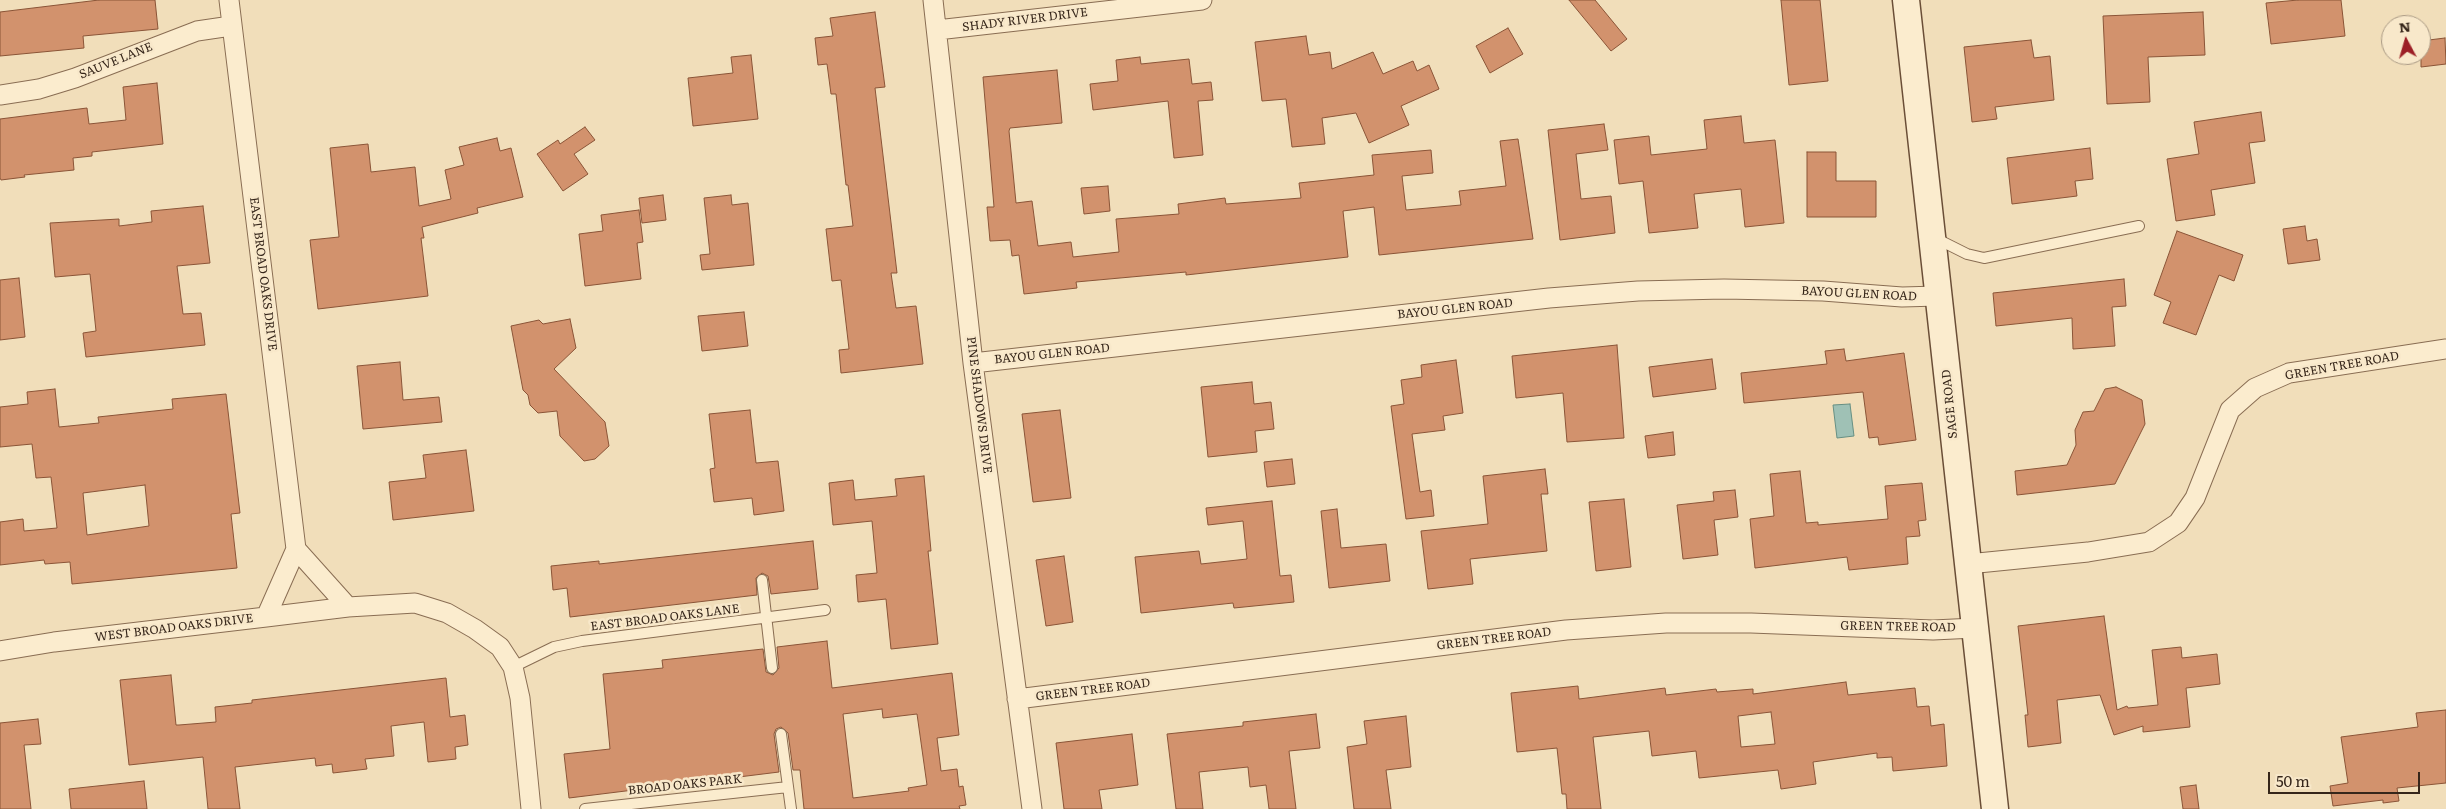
<!DOCTYPE html>
<html>
<head>
<meta charset="utf-8">
<style>
  body { margin:0 }
  #map { position:relative; width:2446px; height:809px; overflow:hidden; background:#f1deba; font-family:Literata,serif }
  canvas { display:block }
  .north { position:absolute; left:2381px; top:15px; width:50px; height:50px; box-sizing:border-box; background:#f8e8ca; border:1px solid #aa9a84; border-radius:50%; rotate:354deg; font-size:14px; font-weight:700; line-height:20px; text-align:center; color:#36261a }
  .north::after { content:''; display:block; margin:auto; width:18px; height:22px; background:#9c1f26; clip-path:polygon(50% 0,100% 100%,50% 72%,0 100%) }
  .scale { position:absolute; left:2268px; top:772px; width:152px; height:22px; box-sizing:border-box; border:2px solid #36261a; border-top:0; padding-left:6px; font-size:15px; line-height:18px; white-space:nowrap; color:#36261a; -webkit-text-stroke:4px #f8e8ca; paint-order:stroke }
</style>
</head>
<body>
<div id="map">
<canvas width="2446" height="809"></canvas>
<div class="north">N</div>
<div class="scale">50 m</div>
</div>
<script>
const c = document.querySelector('canvas').getContext('2d');
c.lineJoin = 'round';
function fillPath(path, color) { c.fillStyle = color; c.fill(path, 'evenodd'); }
const toPath = rows => new Path2D(rows.map(r => 'M' + r).join(''));
function trace(path, color, width, dash) { c.strokeStyle = color; c.lineWidth = width; c.lineCap = dash ? 'butt' : 'round'; c.setLineDash(dash || []); c.stroke(path); }
function drawText(font, color, halo, rows, align = 'center') {
  c.font = font + ' Literata,serif'; c.lineWidth = 5; c.setLineDash([]); c.textBaseline = 'middle'; c.strokeStyle = halo; c.fillStyle = color; for (const [text, x, y, turn = 0] of rows) {
    c.save(); c.translate(x, y); c.rotate((+turn || 0) * Math.PI / 180); c.textAlign = isNaN(turn) ? turn : align; if (halo) c.strokeText(text, 0, 0); c.fillText(text, 0, 0); c.restore();
  }
}
const water = toPath([
  [1850,404,1854,436,1837,438,1833,405,1850,404]
]);
fillPath(water, '#9fc1b5');
trace(water, '#668f83', 1);
const building = toPath([
  [99,0,155,0,158,29,83,36,84,48,0,56,0,12,99,0],
  [1569,0,1595,0,1627,39,1611,51,1569,0],
  [1781,0,1820,0,1828,81,1789,85,1781,0],
  [2298,0,2341,0,2345,36,2271,44,2266,3,2298,0],
  [875,12,885,87,875,88,897,273,891,273,896,308,916,306,923,364,841,373,839,350,849,349,841,280,832,281,826,229,853,226,848,185,846,185,836,94,831,94,827,64,818,65,815,38,833,36,830,18,875,12],
  [2203,12,2205,55,2148,57,2150,102,2107,104,2103,16,2203,12],
  [1508,28,1523,54,1490,73,1476,46,1508,28],
  [1306,36,1309,55,1330,52,1332,69,1373,52,1383,74,1413,61,1417,71,1429,65,1439,89,1401,106,1409,125,1369,143,1356,113,1322,118,1325,144,1292,147,1286,99,1262,101,1255,42,1306,36],
  [2445,38,2446,64,2421,67,2421,41,2445,38],
  [2031,40,2034,58,2050,56,2054,100,1995,107,1997,119,1972,122,1964,47,2031,40],
  [751,55,758,119,693,126,688,78,733,73,731,57,751,55],
  [1140,57,1141,64,1189,59,1192,84,1211,82,1213,100,1198,101,1203,155,1174,158,1168,101,1093,110,1090,84,1118,81,1116,60,1140,57],
  [1057,70,1062,123,1010,128,1009,131,1016,203,1032,201,1038,246,1071,242,1073,257,1119,252,1116,219,1179,214,1178,204,1225,198,1226,204,1301,198,1299,183,1374,175,1372,155,1431,150,1433,173,1402,176,1406,210,1461,205,1459,191,1506,186,1500,141,1518,139,1533,239,1379,255,1374,207,1343,211,1348,257,1186,275,1186,272,1076,282,1077,288,1024,294,1019,255,1012,256,1010,240,990,241,987,207,994,207,983,77,1057,70],
  [157,83,163,144,92,152,92,156,73,158,74,170,24,175,25,177,1,180,0,178,0,119,87,108,89,124,126,120,123,87,157,83],
  [2261,112,2265,141,2249,143,2255,183,2211,190,2215,215,2176,221,2167,159,2199,154,2194,122,2261,112],
  [1741,116,1744,143,1775,140,1784,223,1745,227,1741,189,1694,194,1698,228,1649,233,1643,181,1619,184,1614,140,1649,136,1651,155,1707,149,1704,120,1741,116],
  [1604,124,1608,150,1576,154,1581,199,1611,196,1615,233,1560,240,1548,130,1604,124],
  [585,127,595,140,574,154,588,174,563,191,537,154,558,140,560,144,585,127],
  [497,138,500,151,511,148,523,197,477,208,478,213,422,227,424,238,421,238,428,296,318,309,310,240,339,237,330,148,368,144,371,172,415,167,419,206,451,199,445,170,464,165,459,147,497,138],
  [2090,148,2093,179,2075,181,2077,196,2012,204,2007,158,2090,148],
  [1807,152,1836,152,1836,181,1876,181,1876,217,1807,217,1807,152],
  [1108,186,1110,211,1084,214,1081,188,1108,186],
  [663,195,666,220,642,223,639,198,663,195],
  [731,195,732,205,748,203,754,265,702,270,700,255,710,254,704,198,731,195],
  [203,206,210,263,177,266,183,314,201,313,205,345,86,357,83,333,96,331,90,274,55,277,50,223,119,219,119,226,152,222,151,211,203,206],
  [639,210,643,242,637,243,641,279,585,286,579,234,603,231,601,215,639,210],
  [2305,226,2307,241,2317,239,2320,260,2288,264,2283,229,2305,226],
  [2177,231,2243,255,2234,281,2219,275,2196,335,2163,323,2171,302,2154,295,2177,231],
  [19,278,25,337,0,340,0,280,19,278],
  [2124,279,2126,306,2112,307,2115,346,2073,349,2072,318,1996,326,1993,293,2124,279],
  [744,312,748,346,702,351,698,316,744,312],
  [570,319,576,348,554,369,605,422,609,446,595,459,584,461,560,436,557,411,538,413,530,405,528,395,523,390,511,326,539,320,543,324,570,319],
  [1617,345,1624,438,1567,442,1563,393,1516,398,1512,356,1617,345],
  [1844,349,1846,361,1904,353,1916,440,1879,445,1878,437,1869,438,1863,392,1744,403,1741,373,1827,364,1825,351,1844,349],
  [1712,359,1716,389,1653,397,1649,367,1712,359],
  [1456,360,1463,413,1443,416,1445,430,1412,434,1420,492,1431,490,1434,516,1406,519,1391,406,1404,404,1401,380,1422,377,1421,365,1456,360],
  [400,362,403,400,439,397,442,422,363,429,357,366,400,362],
  [1252,382,1254,404,1271,402,1274,429,1255,431,1257,452,1208,457,1201,387,1252,382],
  [2116,387,2142,400,2145,424,2115,484,2017,495,2015,471,2067,465,2076,445,2075,430,2083,412,2094,411,2105,389,2116,387],
  [55,389,59,427,99,423,98,417,173,409,172,399,226,394,240,513,231,514,237,568,72,584,70,562,45,564,44,560,0,565,0,522,23,519,24,531,57,528,51,477,36,478,32,444,0,447,0,407,28,404,27,392,55,389],
  [145,485,149,526,87,535,83,493,145,485],
  [750,410,756,463,778,461,784,511,754,515,752,498,714,502,710,469,715,468,709,414,750,410],
  [1060,410,1071,498,1033,502,1022,414,1060,410],
  [1673,432,1675,455,1648,458,1645,436,1673,432],
  [466,450,474,511,393,520,389,482,426,478,423,455,466,450],
  [1292,459,1295,484,1267,487,1264,462,1292,459],
  [1545,469,1548,494,1541,494,1547,551,1470,559,1473,584,1428,589,1421,531,1488,524,1483,476,1545,469],
  [1800,471,1806,523,1818,522,1818,525,1888,519,1885,486,1922,483,1926,520,1918,521,1920,536,1906,537,1908,564,1849,570,1847,557,1755,568,1750,519,1774,516,1770,474,1800,471],
  [924,476,931,551,928,551,938,644,891,649,886,599,858,602,856,575,877,573,872,521,833,525,829,483,853,480,855,500,897,496,895,479,924,476],
  [1735,490,1738,517,1714,520,1718,555,1683,559,1677,505,1714,501,1713,492,1735,490],
  [1624,499,1631,567,1596,571,1589,502,1624,499],
  [1272,501,1280,576,1291,575,1294,602,1234,608,1233,603,1141,613,1135,557,1199,551,1201,564,1247,559,1243,521,1208,525,1206,508,1272,501],
  [1337,509,1341,548,1386,544,1390,581,1329,588,1321,511,1337,509],
  [813,541,818,589,771,594,768,576,762,573,756,578,757,595,570,617,567,588,553,590,551,566,599,561,599,564,813,541],
  [1064,556,1073,622,1046,626,1036,560,1064,556],
  [2104,616,2117,710,2127,706,2128,708,2158,705,2152,650,2181,647,2182,658,2217,654,2220,684,2186,688,2190,727,2143,732,2143,726,2114,735,2100,695,2057,700,2061,743,2028,747,2025,715,2028,715,2018,626,2104,616],
  [827,641,832,688,952,673,959,735,937,738,941,771,957,769,959,787,963,786,966,805,959,806,960,809,804,809,800,770,793,770,788,733,781,727,776,729,774,734,779,772,569,798,564,754,610,749,603,674,663,668,662,660,763,649,766,672,773,675,779,668,777,647,827,641],
  [882,709,883,718,917,714,927,785,908,788,909,791,853,798,843,714,882,709],
  [171,675,176,725,179,725,216,722,215,707,252,703,252,700,446,678,450,717,465,715,468,745,455,747,456,759,428,762,424,722,391,726,394,756,365,759,367,769,333,773,332,764,316,766,315,758,235,767,240,809,208,809,203,757,129,765,120,680,171,675],
  [1846,682,1848,695,1915,688,1917,707,1929,706,1931,726,1944,724,1947,766,1893,771,1892,757,1877,758,1877,753,1813,762,1816,784,1781,789,1778,770,1699,778,1696,751,1652,756,1649,731,1593,737,1601,809,1567,809,1566,794,1562,794,1557,748,1517,752,1511,693,1578,686,1579,699,1665,688,1666,695,1716,689,1717,692,1753,689,1753,694,1846,682],
  [1771,712,1775,744,1741,747,1738,716,1771,712],
  [2446,710,2446,783,2397,788,2399,801,2383,803,2383,800,2333,806,2330,786,2348,783,2341,737,2418,727,2416,713,2446,710],
  [1316,714,1320,748,1289,751,1296,809,1269,809,1266,785,1250,787,1248,767,1199,772,1203,809,1176,809,1167,734,1243,726,1243,722,1316,714],
  [1406,716,1411,767,1386,770,1391,809,1354,809,1347,747,1367,744,1364,721,1406,716],
  [38,719,41,744,24,745,31,809,0,809,0,723,38,719],
  [1132,734,1138,785,1099,790,1102,809,1064,809,1056,743,1132,734],
  [144,781,147,809,71,809,69,789,144,781],
  [2196,785,2199,809,2183,809,2180,787,2196,785]
]);
fillPath(building, '#d2926d');
trace(building, '#8a5437', 1);
const lane = toPath([
  [1935,238,1967,254,1984,258,2139,226],
  [762,580,772,668],
  [513,667,554,647,582,641,825,610],
  [781,734,791,809],
  [585,809,788,787]
]);
const street = toPath([
  [229,0,296,549,266,617],
  [933,0,973,363,1032,809],
  [937,30,1202,0],
  [0,95,39,89,75,78,197,31,231,26],
  [973,363,1549,298,1638,291,1724,289,1823,291,1902,297,1938,296],
  [296,549,348,607],
  [1968,564,2088,552,2149,542,2178,523,2195,498,2230,410,2255,388,2289,373,2446,349],
  [0,651,54,642,266,617,348,607,415,603,447,613,475,629,500,647,513,667,520,698,531,809],
  [1017,699,1566,630,1666,623,1751,623,1933,630,1975,628]
]);
const secondary = toPath([
  [1906,0,1995,809]
]);
trace(lane, '#896d53', 12);
trace(street, '#896d53', 21);
trace(secondary, '#6a4e37', 29);
trace(lane, '#fbecce', 10);
trace(street, '#fbecce', 19);
trace(secondary, '#fbecce', 26);
drawText('12px', '#36261a', '#f8e8ca', [
  ["SHADY RIVER DRIVE",1025,20,-7],
  ["SAUVE LANE",116,61,-22],
  ["EAST BROAD OAKS DRIVE",263,274,83],
  ["BAYOU GLEN ROAD",1859,294,3],
  ["BAYOU GLEN ROAD",1455,309,-6],
  ["BAYOU GLEN ROAD",1052,354,-6],
  ["GREEN TREE ROAD",2342,366,-10],
  ["SAGE ROAD",1950,404,-96],
  ["PINE SHADOWS DRIVE",979,405,83],
  ["EAST BROAD OAKS LANE",665,618,-7],
  ["GREEN TREE ROAD",1898,627,1],
  ["WEST BROAD OAKS DRIVE",174,628,-7],
  ["GREEN TREE ROAD",1494,639,-7],
  ["GREEN TREE ROAD",1093,690,-7],
  ["BROAD OAKS PARK",685,785,-6]
]);
</script>
</body>
</html>
